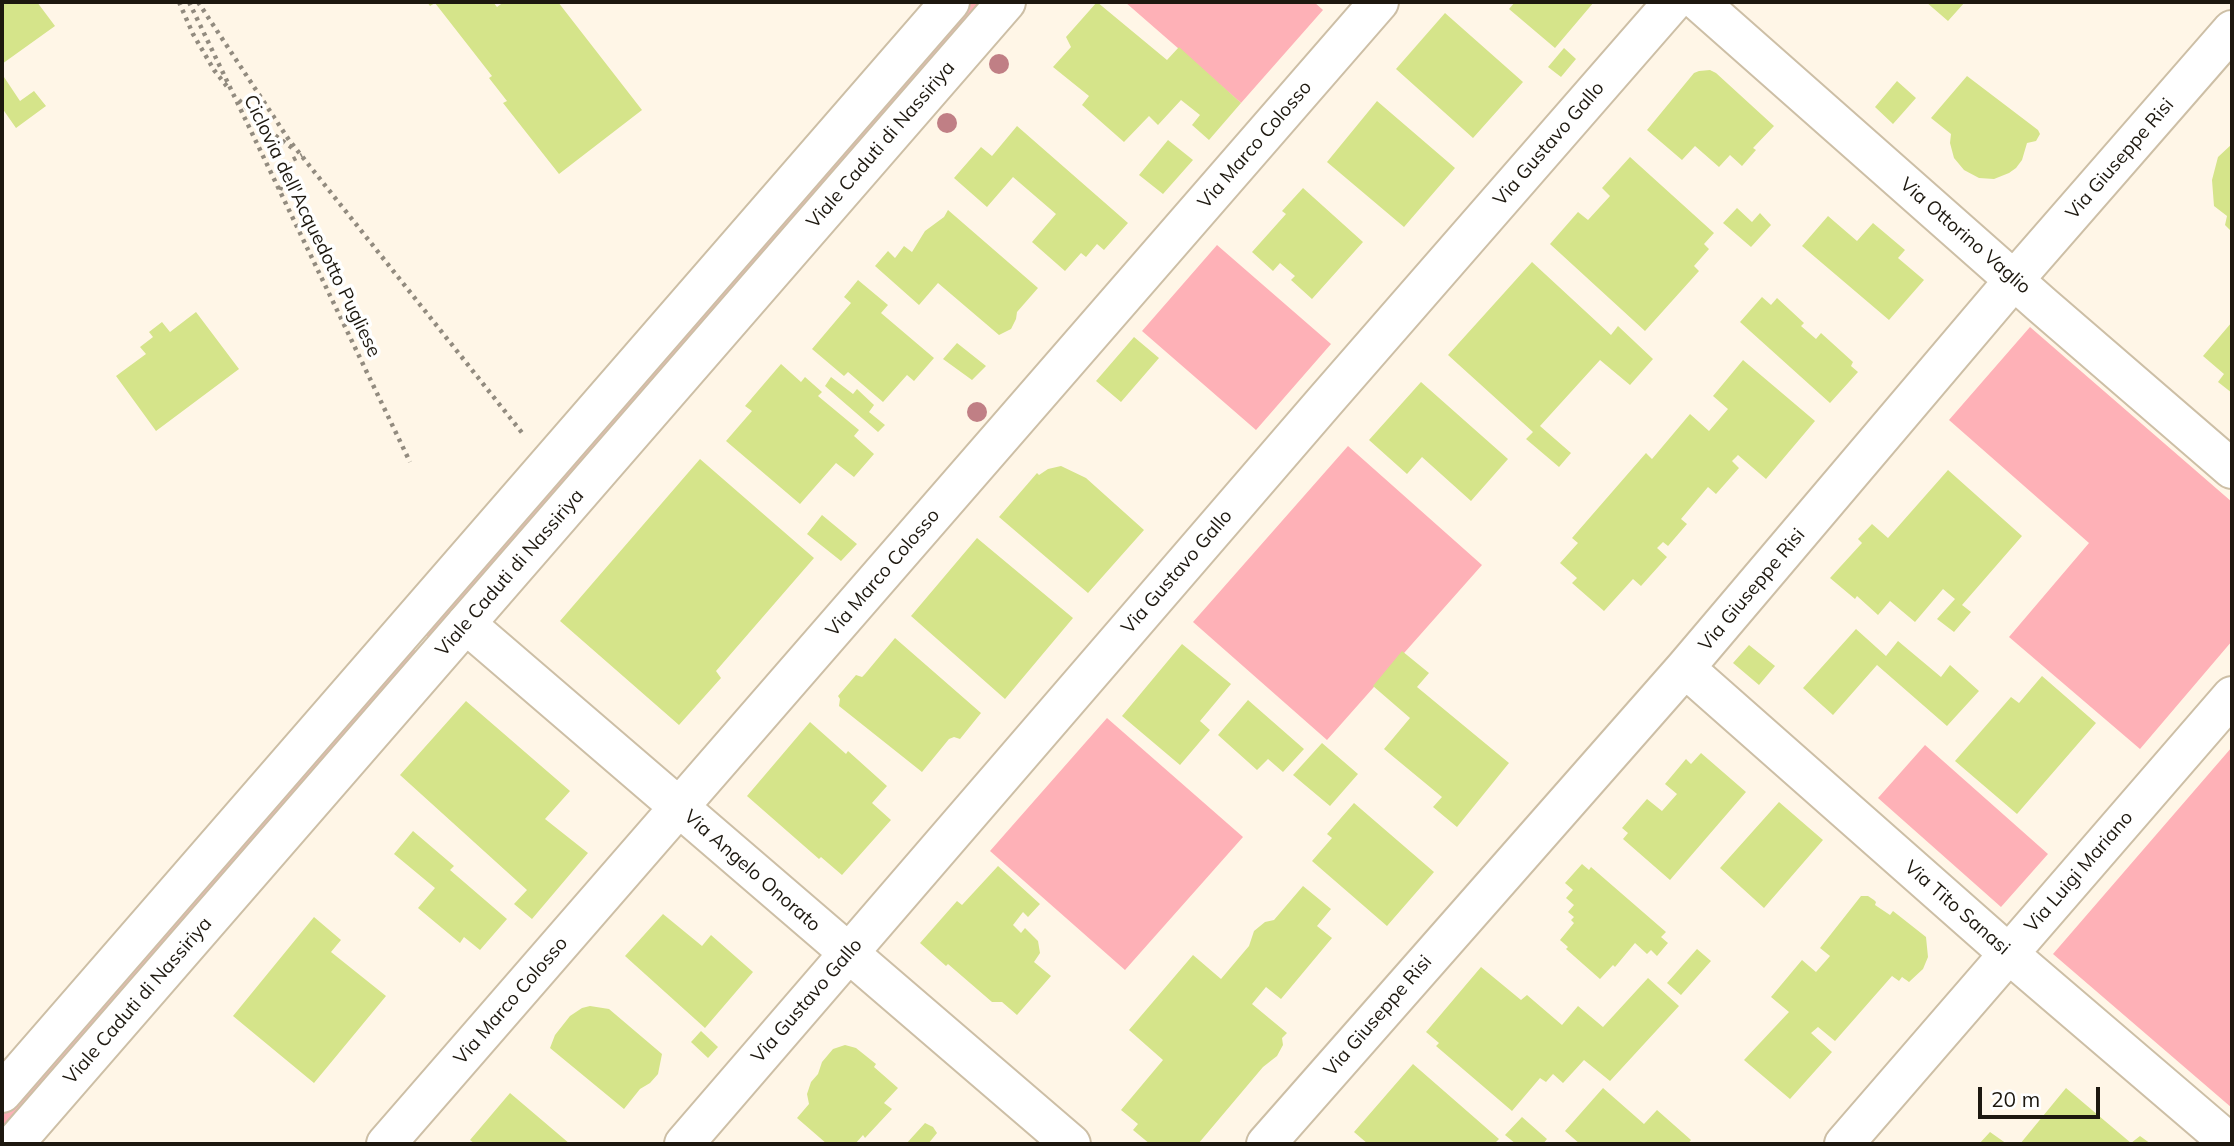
<!DOCTYPE html>
<html>
<head>
<meta charset="utf-8">
<style>
  body { margin:0 }
  #map { position:relative; width:2234px; height:1146px; overflow:hidden; background:#fff6e7; font-family:Mulish,sans-serif }
  canvas { display:block }
  .frame { position:absolute; inset:0; border:4px solid #1d180f; pointer-events:none }
  .scale { position:absolute; left:1978px; top:1087px; width:122px; height:32px; box-sizing:border-box; border:4px solid #1d180f; border-top:0; padding-left:9px; font-size:21px; line-height:24px; white-space:nowrap; color:#1d180f; -webkit-text-stroke:5px #fff; paint-order:stroke }
</style>
</head>
<body>
<div id="map">
<canvas width="2234" height="1146"></canvas>
<div class="frame"></div>
<div class="scale">20 m</div>
</div>
<script>
const c = document.querySelector('canvas').getContext('2d');
c.lineJoin = 'round';
function fillPath(path, color) { c.fillStyle = color; c.fill(path, 'evenodd'); }
const toPath = rows => new Path2D(rows.map(r => 'M' + r).join(''));
function trace(path, color, width, dash) { c.strokeStyle = color; c.lineWidth = width; c.lineCap = dash ? 'butt' : 'round'; c.setLineDash(dash || []); c.stroke(path); }
function drawText(font, color, halo, rows, align = 'center') {
  c.font = font + ' Mulish,sans-serif'; c.lineWidth = 7; c.setLineDash([]); c.textBaseline = 'middle'; c.strokeStyle = halo; c.fillStyle = color; for (const [text, x, y, turn = 0] of rows) {
    c.save(); c.translate(x, y); c.rotate((+turn || 0) * Math.PI / 180); c.textAlign = isNaN(turn) ? turn : align; if (halo) c.strokeText(text, 0, 0); c.fillText(text, 0, 0); c.restore();
  }
}
fillPath(toPath([
  [968,2,988,2,434,642,422,632],
  [1125,2,1314,2,1323,10,1241,103],
  [1217,245,1331,344,1256,430,1142,331],
  [2030,327,2232,502,2232,641,2140,749,2009,637,2089,543,1949,420],
  [1348,446,1482,565,1327,740,1193,622],
  [410,646,420,655,2,1137,2,1116],
  [1107,718,1243,837,1125,970,990,851],
  [1925,745,2048,854,2001,907,1878,798],
  [2232,747,2232,1108,2053,954]
]), '#feb1b7');
fillPath(toPath([
  [2,2,37,2,55,26,2,64],
  [427,2,493,2,497,7,504,2,558,2,642,110,559,174,503,103,507,101,489,78,492,76,435,3,430,6],
  [1097,2,1167,60,1179,47,1241,103,1209,140,1192,125,1200,115,1181,100,1158,125,1149,116,1124,142,1082,105,1089,96,1053,67,1071,47,1066,37],
  [1515,2,1594,2,1555,48,1509,9],
  [1926,2,1965,2,1948,21],
  [1445,13,1523,82,1473,138,1396,69],
  [1564,48,1576,59,1561,77,1548,67],
  [1710,70,1716,73,1774,126,1753,148,1756,150,1742,166,1730,155,1719,167,1695,146,1682,160,1647,130,1694,73,1699,71],
  [2,74,20,101,34,91,46,106,16,128,2,108],
  [1967,76,2038,130,2040,134,2036,141,2027,143,2022,160,2016,168,2009,173,1994,179,1979,178,1964,170,1954,158,1950,143,1951,134,1931,118],
  [1897,81,1916,98,1893,124,1875,107],
  [1377,101,1455,168,1404,227,1327,162],
  [1017,126,1128,223,1104,250,1097,244,1086,257,1081,253,1065,271,1032,242,1056,214,1013,177,987,207,954,178,981,147,992,156],
  [1168,140,1193,160,1163,194,1139,175],
  [2232,144,2232,232,2225,225,2227,216,2214,206,2212,180,2218,157],
  [1630,157,1714,233,1704,244,1709,249,1694,266,1699,271,1645,331,1550,244,1578,212,1588,220,1610,196,1602,188],
  [1303,188,1363,242,1312,299,1291,280,1295,276,1280,263,1273,271,1252,252,1286,214,1282,211],
  [1737,208,1752,222,1760,213,1771,225,1751,247,1723,223],
  [948,210,1038,288,1017,312,1016,319,1011,329,999,335,938,283,919,305,875,266,888,251,895,258,904,246,912,252,925,231,944,217],
  [1828,216,1857,241,1873,223,1905,250,1898,258,1924,280,1889,320,1802,246],
  [1532,262,1611,335,1618,326,1653,359,1630,385,1600,360,1540,426,1571,453,1559,467,1526,439,1533,432,1448,355],
  [858,280,888,305,881,313,934,358,914,381,907,375,883,402,848,372,844,376,812,349,851,303,844,297],
  [1762,297,1771,305,1777,298,1804,323,1801,326,1816,339,1821,333,1853,362,1851,366,1858,372,1830,403,1740,322],
  [196,312,239,369,156,431,116,376,146,354,140,347,153,337,149,332,162,322,170,332],
  [2232,322,2232,393,2218,382,2224,374,2203,356],
  [1134,337,1159,358,1121,402,1096,381],
  [957,343,986,366,972,380,943,359],
  [1743,360,1815,421,1766,479,1738,455,1732,461,1739,468,1716,494,1708,487,1681,519,1687,524,1668,546,1663,542,1657,548,1667,557,1641,586,1633,579,1604,611,1572,583,1577,578,1560,563,1578,543,1572,538,1646,453,1652,459,1690,414,1709,431,1728,409,1713,396],
  [781,364,801,382,805,377,822,392,818,396,859,430,854,436,874,454,854,477,836,463,800,504,726,441,752,411,745,406],
  [831,377,853,394,857,389,874,405,869,412,885,425,878,432,825,386],
  [1421,382,1508,459,1471,501,1422,457,1407,474,1369,440],
  [700,459,814,558,716,671,721,678,679,725,560,621],
  [1061,466,1086,478,1144,530,1088,593,999,517,1037,473,1039,475,1048,469],
  [1948,470,2022,536,1962,605,1971,612,1954,632,1937,619,1955,599,1943,589,1915,622,1890,601,1878,615,1857,596,1855,599,1830,578,1862,543,1858,539,1872,524,1888,538],
  [822,515,857,544,841,561,807,534],
  [977,538,1073,618,1005,699,911,616],
  [1856,629,1886,656,1898,641,1941,677,1950,665,1979,691,1947,726,1877,665,1833,715,1803,688],
  [895,638,981,713,960,739,954,737,949,739,922,772,839,706,840,699,838,696,856,675,862,677,865,674],
  [1182,644,1231,684,1200,721,1210,730,1180,765,1122,716],
  [1749,645,1775,666,1759,685,1733,663],
  [1402,651,1429,673,1417,687,1509,763,1457,827,1433,807,1442,797,1384,749,1410,718,1373,686],
  [2042,676,2096,723,2017,814,1955,761,2011,697,2019,703],
  [1248,700,1304,749,1283,772,1268,759,1257,770,1218,735],
  [466,701,570,791,545,819,588,853,532,919,514,904,527,890,400,775],
  [810,722,846,754,848,751,887,786,872,803,891,820,842,875,821,857,819,859,747,796],
  [1322,743,1358,774,1330,806,1293,775],
  [1701,753,1746,792,1670,880,1623,839,1628,833,1622,828,1647,799,1662,811,1677,794,1665,784,1686,759,1691,764],
  [1779,802,1823,840,1764,908,1720,868],
  [1354,803,1434,872,1387,926,1312,861,1332,838,1327,834],
  [413,831,454,866,450,870,507,919,480,950,464,937,460,943,418,908,435,888,394,854],
  [1582,864,1589,870,1591,867,1666,932,1661,937,1668,943,1657,956,1651,950,1647,954,1635,943,1615,967,1613,965,1600,979,1566,949,1568,947,1560,940,1574,923,1571,920,1574,917,1568,912,1574,905,1566,898,1573,890,1565,883],
  [998,866,1040,904,1028,917,1023,912,1013,925,1021,933,1025,928,1038,941,1040,953,1034,962,1051,976,1017,1015,1002,1002,992,1002,948,964,946,966,920,943,957,901,962,905],
  [1303,886,1331,909,1317,926,1332,938,1281,999,1266,987,1252,1004,1287,1033,1282,1038,1283,1045,1277,1056,1263,1067,1198,1144,1150,1144,1133,1130,1138,1124,1121,1110,1163,1060,1129,1030,1193,955,1221,979,1249,946,1254,931,1265,922,1274,920],
  [1861,896,1868,896,1874,900,1876,902,1875,905,1890,915,1893,911,1926,937,1928,957,1923,969,1909,982,1902,977,1899,981,1892,976,1835,1041,1818,1027,1811,1033,1832,1052,1790,1099,1744,1060,1789,1012,1771,997,1802,960,1816,972,1830,956,1820,948],
  [663,914,702,946,711,935,753,972,705,1028,625,956],
  [314,917,341,940,331,952,386,996,314,1083,233,1016],
  [1697,949,1711,961,1681,995,1667,983],
  [1481,967,1521,1000,1527,995,1562,1025,1578,1006,1603,1027,1648,978,1679,1006,1610,1081,1584,1060,1563,1083,1553,1074,1546,1082,1540,1078,1512,1111,1436,1046,1439,1043,1426,1032],
  [590,1006,609,1009,662,1054,658,1074,650,1083,640,1089,624,1109,550,1048,555,1035,570,1016,582,1008],
  [701,1031,718,1047,708,1058,691,1042],
  [845,1045,856,1048,876,1064,874,1067,898,1088,884,1103,892,1109,865,1138,863,1135,855,1144,827,1144,797,1118,809,1104,807,1094,811,1082,818,1074,822,1062,833,1049],
  [1413,1064,1499,1139,1494,1144,1368,1144,1354,1132],
  [1603,1088,1644,1124,1657,1110,1691,1140,1688,1144,1580,1144,1565,1131],
  [2066,1088,2131,1143,2140,1136,2151,1144,2020,1144],
  [510,1093,570,1144,475,1144,470,1140],
  [1522,1117,1547,1139,1543,1144,1516,1144,1505,1135],
  [925,1123,933,1127,937,1133,928,1144,906,1144],
  [1990,1132,2007,1144,1979,1144]
]), '#d5e48a');
const street = toPath([
  [1699,2,2042,305,2232,469],
  [466,624,1071,1144],
  [1685,668,2009,954,2231,1144],
  [386,1144,1379,2],
  [684,1144,1325,401,1673,2],
  [1266,1144,1685,668,2014,280,2232,30],
  [1844,1144,2232,696]
]);
const secondary = toPath([
  [2,1093,950,2],
  [14,1144,1006,2]
]);
trace(street, '#cdbfa6', 42);
trace(secondary, '#cdbfa6', 42);
trace(toPath([
  [179,2,193,34,214,70,229,89],
  [189,2,410,462],
  [198,2,289,140,523,434],
  [239,100,269,131,295,150],
  [280,190,290,161,302,155]
]), '#928b7f', 4.5, [3.5, 5]);
trace(street, '#fff', 38);
trace(secondary, '#fff', 38);
c.fillStyle = '#c07f85';
for (const [x, y] of [
  [999,64],
  [947,123],
  [977,412]
]) { c.beginPath(); c.arc(x, y, 10, 0, 2 * Math.PI); c.fill(); }
drawText('19px', '#1d180f', '#fff', [
  ["Via Gustavo Gallo",1549,144,-49],
  ["Viale Caduti di Nassiriya",881,145,-49],
  ["Via Marco Colosso",1255,145,-49],
  ["Via Giuseppe Risi",2120,159,-49],
  ["Ciclovia dell'Acquedotto Pugliese",312,226,64],
  ["Via Ottorino Vaglio",1965,236,41],
  ["Via Gustavo Gallo",1177,572,-49],
  ["Viale Caduti di Nassiriya",510,573,-49],
  ["Via Marco Colosso",883,573,-49],
  ["Via Giuseppe Risi",1752,590,-50],
  ["Via Angelo Onorato",752,871,41],
  ["Via Luigi Mariano",2079,872,-49],
  ["Via Tito Sanasi",1957,908,41],
  ["Viale Caduti di Nassiriya",138,1001,-49],
  ["Via Marco Colosso",511,1001,-49],
  ["Via Gustavo Gallo",807,1001,-49],
  ["Via Giuseppe Risi",1378,1016,-49]
]);
</script>
</body>
</html>
